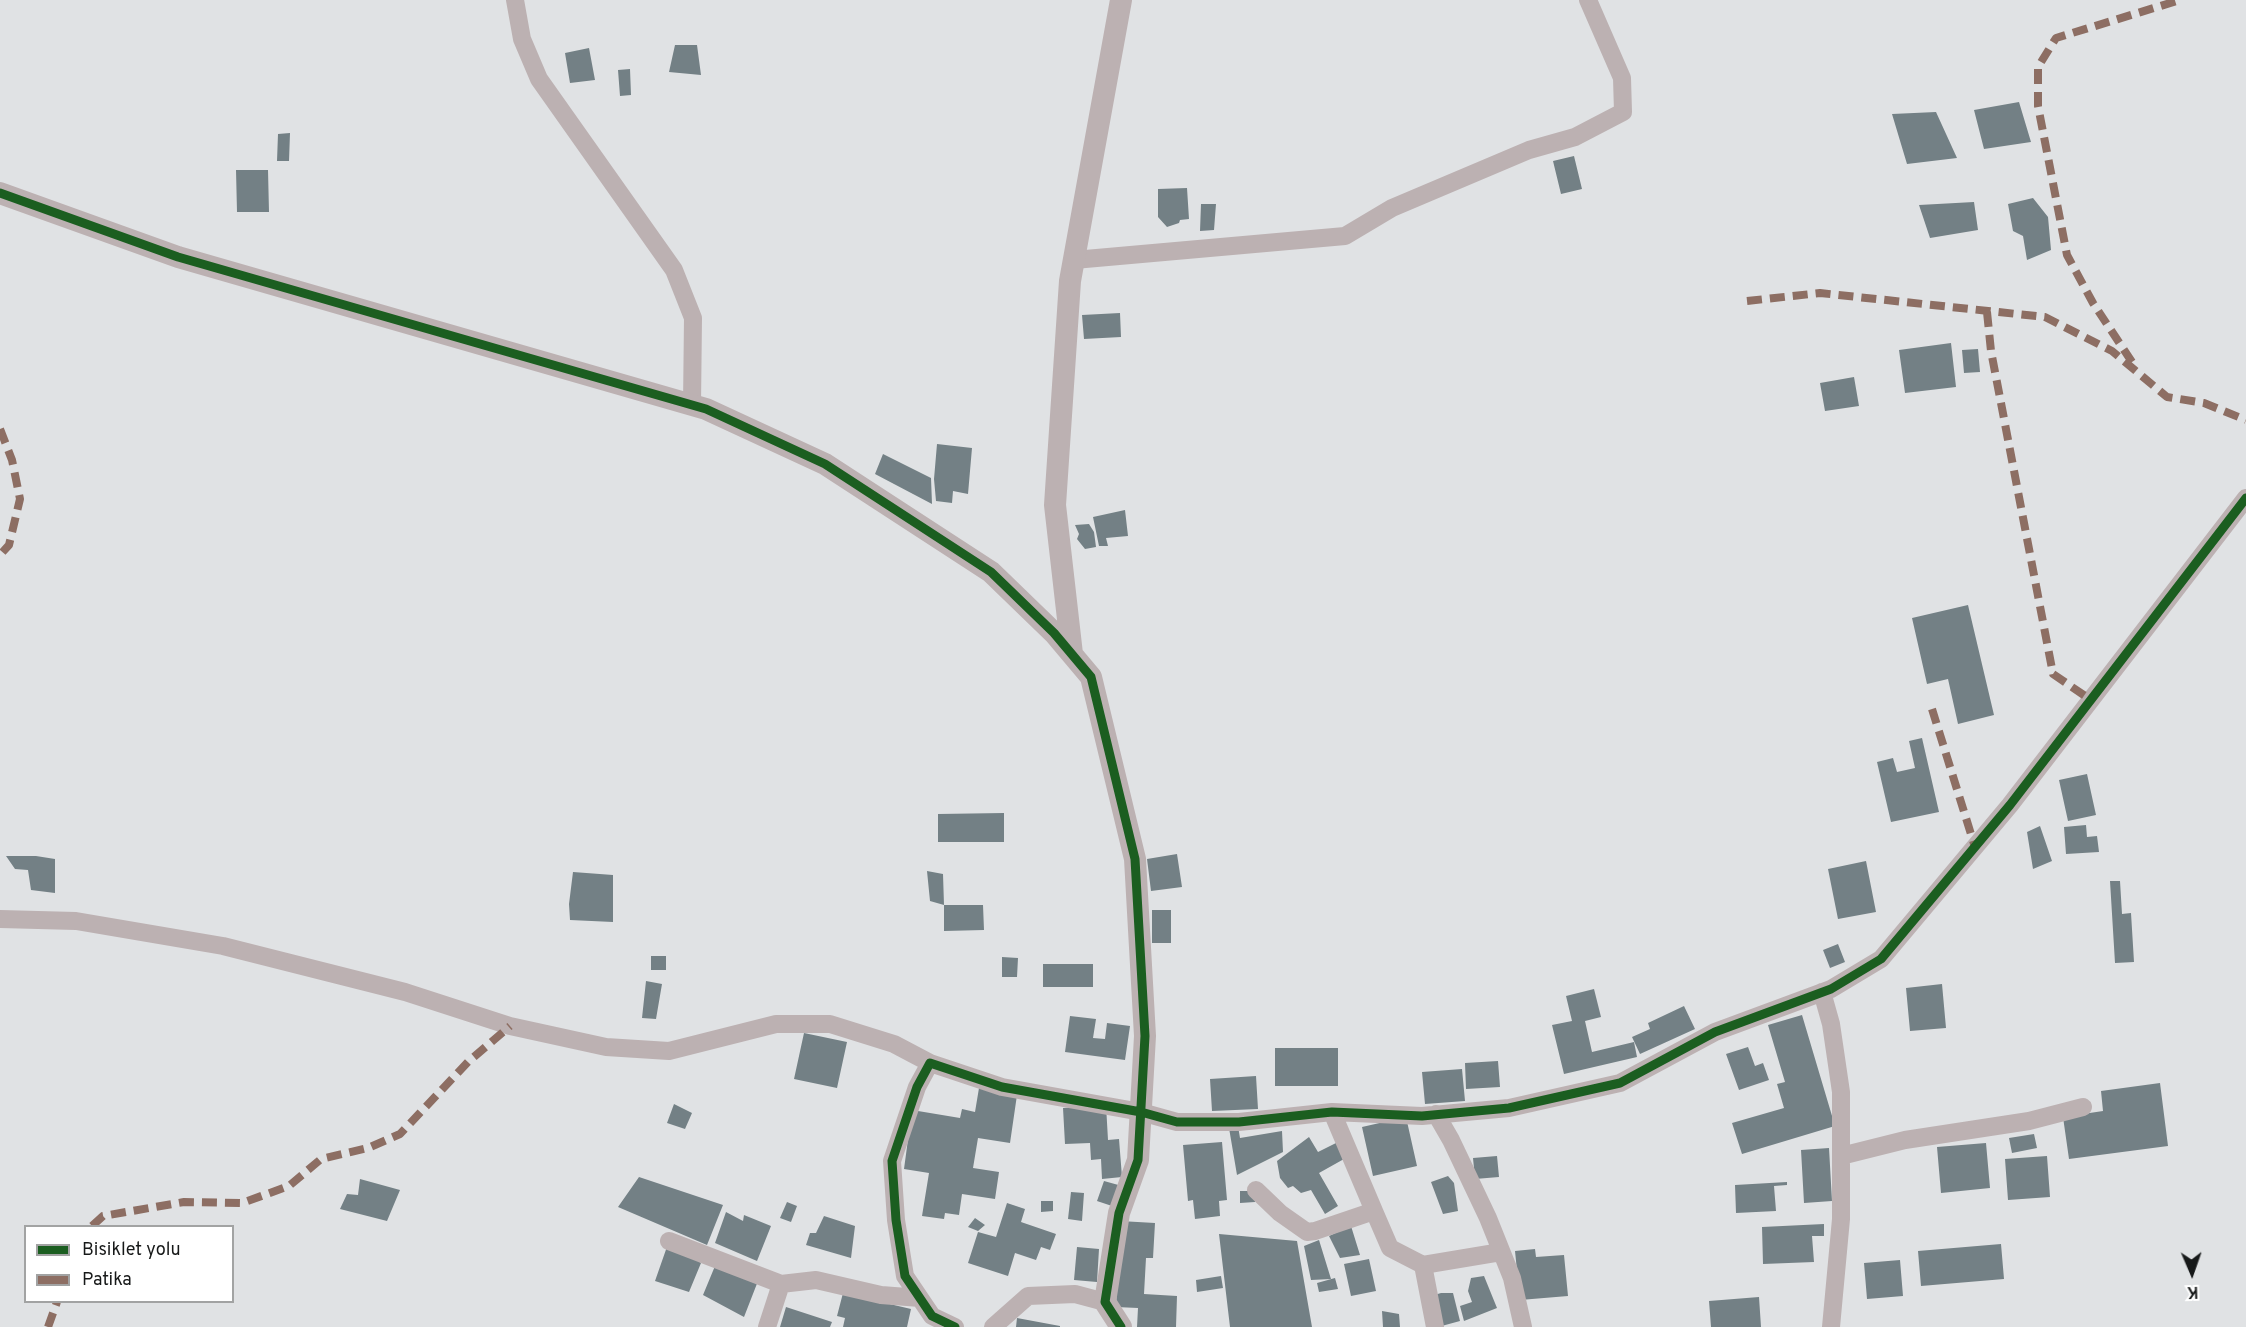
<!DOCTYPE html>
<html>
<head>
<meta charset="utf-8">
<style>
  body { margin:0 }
  #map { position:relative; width:2246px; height:1327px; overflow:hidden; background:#e0e2e4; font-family:Overpass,sans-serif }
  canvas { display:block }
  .legend { position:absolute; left:24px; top:1225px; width:210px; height:78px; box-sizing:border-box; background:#fff; border:2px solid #a2a3a3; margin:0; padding:8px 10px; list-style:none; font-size:18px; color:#171919 }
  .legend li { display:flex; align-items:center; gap:12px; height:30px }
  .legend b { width:30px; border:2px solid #a2a3a3 }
  .north { position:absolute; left:2162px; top:1243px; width:60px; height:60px; -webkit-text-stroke:4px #fff; paint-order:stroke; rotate:178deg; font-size:16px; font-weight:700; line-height:24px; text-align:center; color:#171919 }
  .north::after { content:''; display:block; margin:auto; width:21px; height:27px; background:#171919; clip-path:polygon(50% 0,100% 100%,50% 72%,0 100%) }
</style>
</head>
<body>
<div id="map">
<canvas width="2246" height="1327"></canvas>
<ul class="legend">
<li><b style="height:8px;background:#1b5e20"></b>Bisiklet yolu</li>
<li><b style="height:8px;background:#8d6e63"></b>Patika</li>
</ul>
<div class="north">K</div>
</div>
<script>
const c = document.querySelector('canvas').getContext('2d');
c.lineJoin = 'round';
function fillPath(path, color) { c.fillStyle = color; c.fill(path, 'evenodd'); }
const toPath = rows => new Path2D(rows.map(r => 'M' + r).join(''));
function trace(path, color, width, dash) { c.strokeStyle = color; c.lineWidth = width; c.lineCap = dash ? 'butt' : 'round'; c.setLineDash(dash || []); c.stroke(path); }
fillPath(toPath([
  [675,45,697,45,701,75,669,72],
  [589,48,595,80,570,83,565,53],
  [630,69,631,95,620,96,618,70],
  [2019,102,2031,142,1984,149,1974,110],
  [1936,112,1957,158,1907,164,1892,114],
  [290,133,289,161,277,161,278,134],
  [1574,156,1582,189,1561,194,1553,161],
  [236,170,268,170,269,212,237,212],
  [1187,188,1189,219,1180,220,1179,223,1167,227,1158,217,1158,189],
  [2033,198,2048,217,2051,250,2027,260,2023,236,2013,231,2008,204],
  [1974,202,1978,230,1930,238,1919,205],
  [1201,204,1216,204,1214,230,1200,231],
  [1120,313,1121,337,1084,339,1082,315],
  [1951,343,1956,387,1905,393,1899,350],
  [1978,349,1980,372,1964,373,1962,350],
  [1854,377,1859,406,1825,411,1820,383],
  [937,444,972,448,968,494,953,491,952,503,936,501,934,479],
  [883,454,931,478,932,504,875,474],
  [1125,510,1128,536,1106,538,1108,546,1099,546,1093,517],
  [1089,524,1094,532,1096,547,1085,549,1077,539,1079,534,1075,525],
  [1968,605,1994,715,1958,724,1948,679,1927,684,1912,618],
  [1922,738,1939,812,1891,822,1877,762,1893,758,1897,772,1915,768,1909,741],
  [2087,774,2096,815,2068,821,2059,780],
  [1004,813,1004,842,938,842,938,814],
  [2086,825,2087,837,2097,836,2099,852,2066,854,2064,827],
  [2040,826,2052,861,2033,869,2027,832],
  [1177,854,1182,887,1151,891,1147,859],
  [6,856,36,856,55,859,55,893,31,890,28,870,15,869],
  [1866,861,1876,912,1838,919,1828,869],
  [927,871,943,874,944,905,930,901],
  [573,872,613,875,613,922,570,920,569,904],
  [2110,881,2120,881,2122,914,2131,913,2134,962,2115,963],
  [944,905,983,905,984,930,944,931],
  [1152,910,1171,910,1171,943,1152,943],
  [1838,944,1845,962,1830,968,1823,950],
  [651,956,666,956,666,970,651,970],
  [1002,957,1018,958,1017,977,1002,977],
  [1043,964,1093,964,1093,987,1043,987],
  [646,981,662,984,656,1019,642,1018],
  [1942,984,1946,1028,1910,1031,1906,988],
  [1594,989,1601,1017,1585,1021,1592,1052,1634,1042,1637,1057,1564,1074,1552,1025,1572,1021,1566,996],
  [1684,1006,1695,1029,1640,1054,1632,1037,1650,1029,1648,1023],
  [1802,1015,1835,1126,1742,1154,1732,1123,1784,1108,1777,1084,1785,1082,1768,1025],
  [1070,1016,1096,1019,1093,1038,1105,1039,1107,1023,1130,1026,1125,1060,1065,1052],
  [804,1033,847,1042,837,1088,794,1079],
  [1748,1047,1755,1066,1763,1063,1769,1080,1739,1090,1726,1054],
  [1275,1048,1338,1048,1338,1086,1275,1086],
  [1498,1061,1500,1087,1466,1089,1465,1063],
  [1462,1069,1465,1101,1425,1104,1422,1072],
  [1256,1076,1258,1109,1212,1111,1210,1079],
  [2160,1083,2168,1146,2069,1159,2063,1117,2103,1111,2101,1091],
  [979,1088,1017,1095,1010,1143,978,1138,973,1168,999,1172,995,1199,962,1194,959,1215,945,1213,944,1219,922,1216,929,1173,904,1169,912,1110,960,1118,962,1109,975,1112],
  [674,1104,692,1113,685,1129,667,1123],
  [1106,1105,1108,1140,1119,1139,1122,1177,1102,1179,1101,1159,1091,1160,1090,1143,1065,1144,1063,1108],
  [1406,1117,1417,1166,1373,1176,1362,1127],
  [1238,1126,1240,1138,1282,1131,1283,1152,1237,1175,1229,1128],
  [2034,1134,2037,1148,2012,1153,2009,1138],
  [1309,1137,1318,1152,1336,1143,1344,1159,1319,1173,1338,1206,1325,1214,1311,1190,1301,1193,1293,1186,1288,1188,1280,1178,1277,1161],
  [1222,1142,1227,1200,1219,1201,1220,1216,1195,1219,1193,1200,1188,1201,1183,1145],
  [1986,1143,1990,1188,1941,1193,1937,1147],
  [1829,1148,1832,1201,1804,1203,1801,1150],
  [1497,1156,1499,1177,1475,1179,1473,1158],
  [2047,1156,2050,1197,2008,1200,2005,1159],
  [1448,1176,1454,1183,1458,1211,1443,1214,1431,1182],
  [639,1177,723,1205,707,1245,618,1207],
  [360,1179,400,1190,387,1221,340,1209,347,1194,358,1195],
  [1104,1181,1122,1186,1115,1207,1097,1201],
  [1787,1182,1787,1185,1774,1186,1776,1211,1736,1213,1735,1185],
  [1240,1191,1255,1191,1255,1202,1240,1203],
  [1071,1192,1084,1193,1082,1221,1068,1219],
  [1041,1201,1053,1201,1053,1211,1041,1212],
  [787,1202,797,1206,791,1222,780,1218],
  [1007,1203,1025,1209,1021,1222,1056,1234,1050,1250,1041,1247,1036,1260,1015,1253,1008,1276,968,1263,978,1232,996,1237],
  [726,1212,743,1221,744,1215,771,1226,757,1261,715,1243],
  [824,1216,855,1226,851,1258,806,1245,810,1233,816,1233],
  [975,1218,985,1225,978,1231,968,1227],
  [1120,1221,1155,1223,1153,1258,1146,1258,1144,1294,1177,1296,1176,1327,1137,1327,1138,1308,1116,1307],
  [1824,1224,1824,1236,1812,1236,1814,1262,1763,1264,1762,1227],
  [1351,1226,1360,1255,1340,1258,1329,1236],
  [1219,1234,1297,1241,1312,1327,1230,1327],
  [1319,1240,1331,1279,1311,1280,1304,1246],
  [669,1241,701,1263,689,1292,655,1281],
  [2001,1244,2004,1279,1921,1286,1918,1251],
  [1077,1247,1099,1249,1097,1282,1074,1280],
  [1535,1249,1536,1257,1564,1255,1568,1296,1520,1300,1515,1251],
  [1369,1259,1376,1291,1351,1296,1344,1264],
  [1900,1260,1903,1296,1867,1299,1864,1263],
  [715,1266,758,1281,744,1317,703,1295],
  [1221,1276,1223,1288,1197,1292,1196,1280],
  [1484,1276,1497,1308,1464,1321,1460,1306,1472,1302,1468,1291,1471,1278],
  [1335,1278,1338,1289,1319,1292,1317,1283],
  [843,1293,911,1309,907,1327,843,1327,845,1318,837,1316],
  [1441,1293,1453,1293,1460,1321,1438,1327,1431,1296],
  [1759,1297,1761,1327,1711,1327,1709,1301],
  [786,1307,832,1322,830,1327,780,1327],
  [1382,1311,1399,1314,1400,1327,1383,1327],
  [1017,1318,1060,1326,1060,1327,1016,1327]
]), '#738085');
trace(toPath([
  [515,0,522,39,539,79,674,270,693,318,692,405],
  [1074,260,1345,236,1392,208,1529,150,1575,137,1623,112,1622,78,1588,0],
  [0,919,76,921,223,946,405,992,510,1026,606,1047,669,1051,776,1024,830,1024,894,1044,930,1063],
  [1822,992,1831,1024,1841,1092,1841,1219,1831,1327],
  [1332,1112,1374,1211],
  [1436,1114,1451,1140,1488,1218,1512,1278,1523,1327],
  [1841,1156,1905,1140,2029,1121,2083,1107],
  [1256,1190,1280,1213,1307,1232,1315,1231,1374,1211,1390,1248,1423,1265],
  [669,1241,781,1284,816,1280,881,1295,920,1298],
  [767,1327,781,1284],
  [955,1327,932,1316,905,1276,896,1220,892,1161,917,1087,930,1063,1002,1087,1141,1112,1177,1122,1239,1122,1332,1112,1422,1116,1509,1108,1620,1083,1715,1032,1831,989,1881,959,2010,805,2246,498],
  [993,1327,1028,1296,1075,1294,1105,1302],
  [1435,1327,1423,1265,1501,1252]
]), '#bcb1b2', 18);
trace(toPath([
  [0,193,178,257,706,409,825,464,991,572,1054,633,1091,677,1135,859,1145,1036,1138,1160,1119,1213,1105,1302,1121,1327],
  [1072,654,1055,505,1070,281,1121,0]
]), '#bcb1b2', 22);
trace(toPath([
  [1747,301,1820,293,2045,317,2112,351,2167,397,2204,403,2246,420],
  [1987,312,1991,351,2053,674,2091,700],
  [2132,362,2093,303,2067,255,2038,106,2038,67,2056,38,2180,0],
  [0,429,12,460,20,499,9,545,0,555],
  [1932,709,1975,847],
  [92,1226,103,1216,184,1202,242,1203,289,1186,321,1159,368,1148,400,1134,468,1062,510,1026],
  [48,1327,57,1302]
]), '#8d6e63', 8, [15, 8]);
trace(toPath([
  [0,193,178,257,706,409,825,464,991,572,1054,633,1091,677,1135,859,1145,1036,1138,1160,1119,1213,1105,1302,1121,1327],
  [955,1327,932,1316,905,1276,896,1220,892,1161,917,1087,930,1063,1002,1087,1141,1112,1177,1122,1239,1122,1332,1112,1422,1116,1509,1108,1620,1083,1715,1032,1831,989,1881,959,2010,805,2246,498]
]), '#1b5e20', 9);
</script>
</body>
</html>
